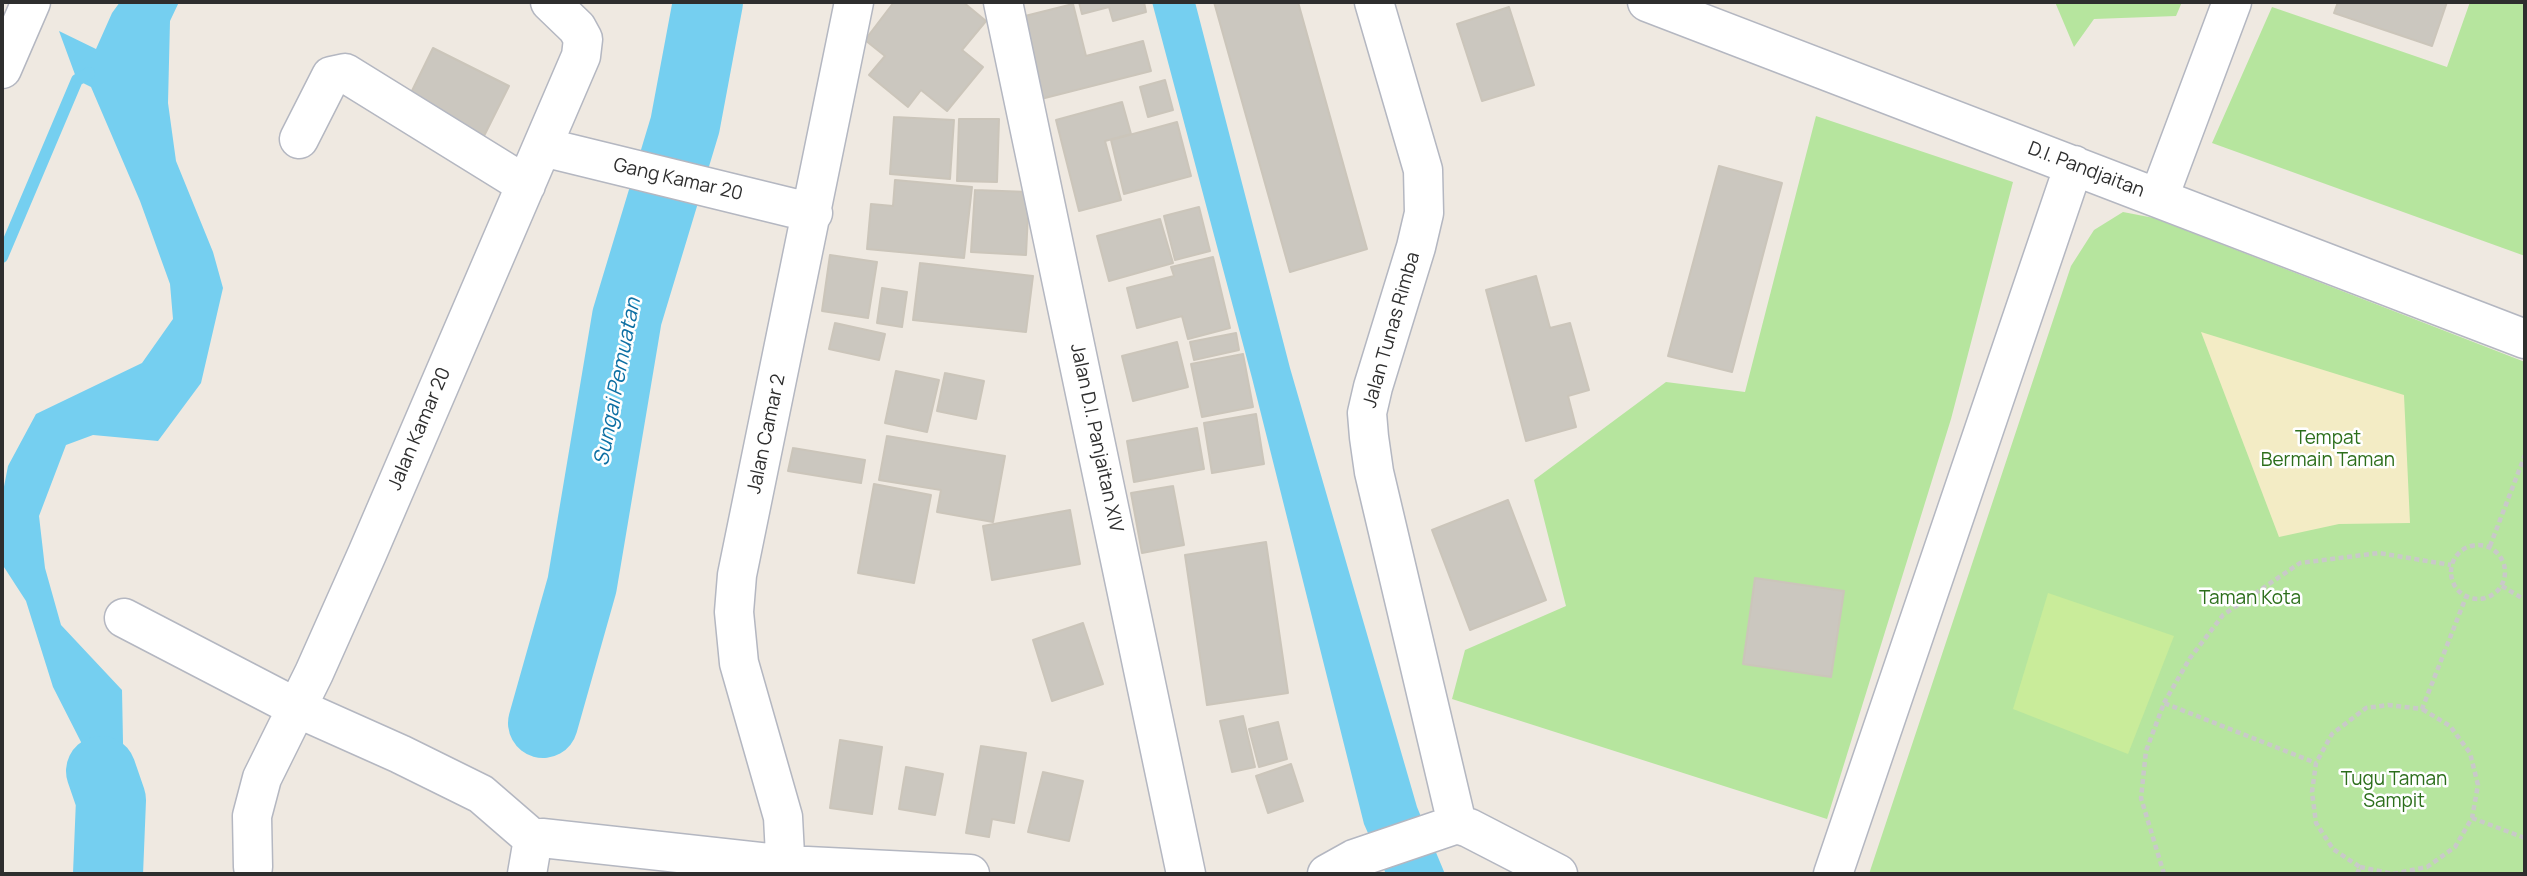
<!DOCTYPE html>
<html>
<head>
<meta charset="utf-8">
<style>
  body { margin:0 }
  #map { position:relative; width:2527px; height:876px; overflow:hidden; background:#efe9e1; font-family:Manrope,sans-serif }
  canvas { display:block }
  .frame { position:absolute; inset:0; border:4px solid #2e2e2e; pointer-events:none }
</style>
</head>
<body>
<div id="map">
<canvas width="2527" height="876"></canvas>
<div class="frame"></div>
</div>
<script>
const c = document.querySelector('canvas').getContext('2d');
c.lineJoin = 'round';
function fillPath(path, color) { c.fillStyle = color; c.fill(path, 'evenodd'); }
const toPath = rows => new Path2D(rows.map(r => 'M' + r).join(''));
function trace(path, color, width, dash) { c.strokeStyle = color; c.lineWidth = width; c.lineCap = dash ? 'butt' : 'round'; c.setLineDash(dash || []); c.stroke(path); }
function drawText(font, color, halo, rows, align = 'center') {
  c.font = font + ' Manrope,sans-serif'; c.lineWidth = 5; c.setLineDash([]); c.textBaseline = 'middle'; c.strokeStyle = halo; c.fillStyle = color; for (const [text, x, y, turn = 0] of rows) {
    c.save(); c.translate(x, y); c.rotate((+turn || 0) * Math.PI / 180); c.textAlign = isNaN(turn) ? turn : align; if (halo) c.strokeText(text, 0, 0); c.fillText(text, 0, 0); c.restore();
  }
}
fillPath(toPath([
  [2055,2,2182,2,2176,16,2094,19,2074,47],
  [2470,2,2525,2,2525,256,2212,143,2272,7,2447,67],
  [1816,116,2013,182,1951,419,1827,819,1452,699,1465,650,1566,606,1534,480,1666,382,1745,392],
  [2123,212,2154,218,2525,362,2525,874,1869,874,2071,266,2094,230]
]), '#b6e59e');
fillPath(toPath([
  [2201,332,2404,395,2410,523,2339,524,2279,537]
]), '#f3ecc5');
fillPath(toPath([
  [2048,593,2174,636,2128,754,2013,709]
]), '#c9ec9a');
fillPath(toPath([
  [120,2,179,2,170,21,168,103,176,161,213,252,223,288,201,383,158,441,93,435,66,445,39,516,45,568,61,625,122,690,125,847,141,871,87,864,81,742,53,687,26,601,2,564,2,497,8,466,36,414,142,363,173,319,170,284,140,201,91,87,77,80,59,31,96,49,112,13],
  [1152,2,1195,2,1290,368,1417,807,1445,874,1386,874,1364,824,1252,378]
]), '#75cff0');
trace(toPath([
  [2,257,77,80,89,73]
]), '#75cff0', 12);
trace(toPath([
  [543,723,582,585,627,317,685,125,708,2],
  [101,771,111,800,108,874]
]), '#75cff0', 70);
const building = toPath([
  [894,2,963,2,986,21,962,50,983,67,947,111,921,90,908,107,869,75,885,56,865,40,894,2],
  [1079,2,1144,2,1146,12,1113,21,1109,7,1082,14,1079,2],
  [1214,2,1298,2,1367,249,1290,272,1214,2],
  [2338,2,2447,2,2432,46,2334,13,2338,2],
  [1073,4,1086,56,1143,41,1151,71,1037,100,1017,18,1073,4],
  [1509,7,1534,85,1482,101,1457,24,1509,7],
  [433,48,509,86,482,140,406,103,433,48],
  [1165,80,1173,110,1148,117,1140,87,1165,80],
  [1122,102,1131,134,1105,141,1121,200,1079,211,1056,120,1122,102],
  [894,117,954,120,950,179,890,174,894,117],
  [959,119,999,119,997,182,957,181,959,119],
  [1177,122,1191,176,1124,194,1111,140,1177,122],
  [1719,166,1782,183,1732,372,1668,356,1719,166],
  [895,180,972,187,964,258,867,249,871,204,893,206,895,180],
  [975,190,1029,192,1026,255,971,252,975,190],
  [1199,207,1210,251,1175,260,1164,216,1199,207],
  [1160,219,1173,263,1109,281,1097,236,1160,219],
  [830,255,877,262,868,318,822,311,830,255],
  [1213,257,1230,328,1188,339,1182,316,1137,328,1127,288,1174,276,1171,267,1213,257],
  [920,263,1033,276,1026,332,913,320,920,263],
  [1536,276,1550,328,1570,323,1589,390,1568,396,1576,427,1526,441,1486,290,1536,276],
  [882,288,907,292,902,327,877,323,882,288],
  [835,323,885,334,879,360,829,349,835,323],
  [1236,333,1239,350,1194,360,1190,342,1236,333],
  [1177,342,1188,387,1133,401,1122,356,1177,342],
  [1243,354,1253,407,1202,417,1191,364,1243,354],
  [896,371,939,380,927,432,885,423,896,371],
  [945,373,984,381,976,419,937,411,945,373],
  [1256,414,1264,464,1212,473,1204,423,1256,414],
  [1197,428,1204,469,1134,482,1127,441,1197,428],
  [887,436,1005,456,993,522,937,512,941,490,879,480,887,436],
  [793,448,865,460,861,483,788,471,793,448],
  [874,484,931,495,914,583,858,573,874,484],
  [1173,486,1184,545,1142,553,1131,493,1173,486],
  [1508,500,1546,600,1470,630,1432,530,1508,500],
  [1070,510,1080,564,992,580,983,526,1070,510],
  [1266,542,1288,693,1207,705,1185,555,1266,542],
  [1755,578,1844,591,1831,677,1743,664,1755,578],
  [1083,623,1103,684,1052,701,1033,640,1083,623],
  [1243,716,1255,767,1232,772,1220,721,1243,716],
  [1278,722,1287,759,1259,767,1249,729,1278,722],
  [840,740,882,747,872,814,830,808,840,740],
  [981,746,1026,753,1014,823,992,819,989,837,966,833,981,746],
  [1291,764,1303,801,1268,813,1256,776,1291,764],
  [906,767,943,774,935,815,899,809,906,767],
  [1043,772,1083,781,1069,841,1028,832,1043,772]
]);
fillPath(building, '#cbc7bf');
trace(building, '#cbc5ba', 2);
const minor = toPath([
  [1003,2,1186,874],
  [1374,2,1423,170,1424,213,1416,247,1373,387,1367,413,1369,437,1374,472,1457,824],
  [1647,2,2525,339],
  [2,69,31,2],
  [299,139,331,76,345,73,526,185],
  [543,147,813,213],
  [2159,197,2232,2],
  [124,618,297,708,400,754,481,794,533,839],
  [533,839,542,838,787,865,970,874],
  [253,867,252,816,262,778,314,673,367,554,581,56,583,39,577,28,550,2],
  [527,874,533,839],
  [786,874,783,817,739,663,734,612,737,575,854,2],
  [1327,874,1354,859,1457,824,1469,828,1558,874],
  [1833,874,2074,165]
]);
trace(minor, '#b4b7c1', 41);
trace(toPath([
  '2451 572a27 27 0 1 1 54 0a27 27 0 1 1-54 0Z',
  [2490,546,2525,455],
  [2502,586,2525,600],
  [2164,703,2190,658,2223,615,2300,563,2379,553,2451,565],
  [2472,818,2525,838],
  [2360,867,2393,874,2427,867,2455,847,2472,818,2478,785,2470,753,2450,726,2422,709],
  [2164,874,2141,798,2146,751,2164,703,2316,763],
  [2357,874,2360,867,2333,849,2316,823,2312,792,2316,763,2332,734,2366,708,2388,705,2422,709,2466,597]
]), '#c9c9c9', 4.5, [5, 3.5]);
trace(minor, '#fff', 38);
drawText('19px', '#2e2e2e', '#fff', [
  ["D.I. Pandjaitan",2086,170,21],
  ["Gang Kamar 20",678,180,13],
  ["Jalan Tunas Rimba",1392,330,-74],
  ["Jalan Kamar 20",420,429,-67],
  ["Jalan Camar 2",767,434,-78],
  ["Jalan D.I. Panjaitan XIV",1096,438,78]
]);
drawText('19px', '#2c6e1b', '#fff', [
  ["Tempat",2328,439],
  ["Bermain Taman",2328,461],
  ["Taman Kota",2250,599],
  ["Tugu Taman",2394,780],
  ["Sampit",2394,802]
]);
drawText('italic 21px', '#0d6fa3', '#fff', [
  ["Sungai Pemuatan",618,382,-79]
]);
</script>
</body>
</html>
